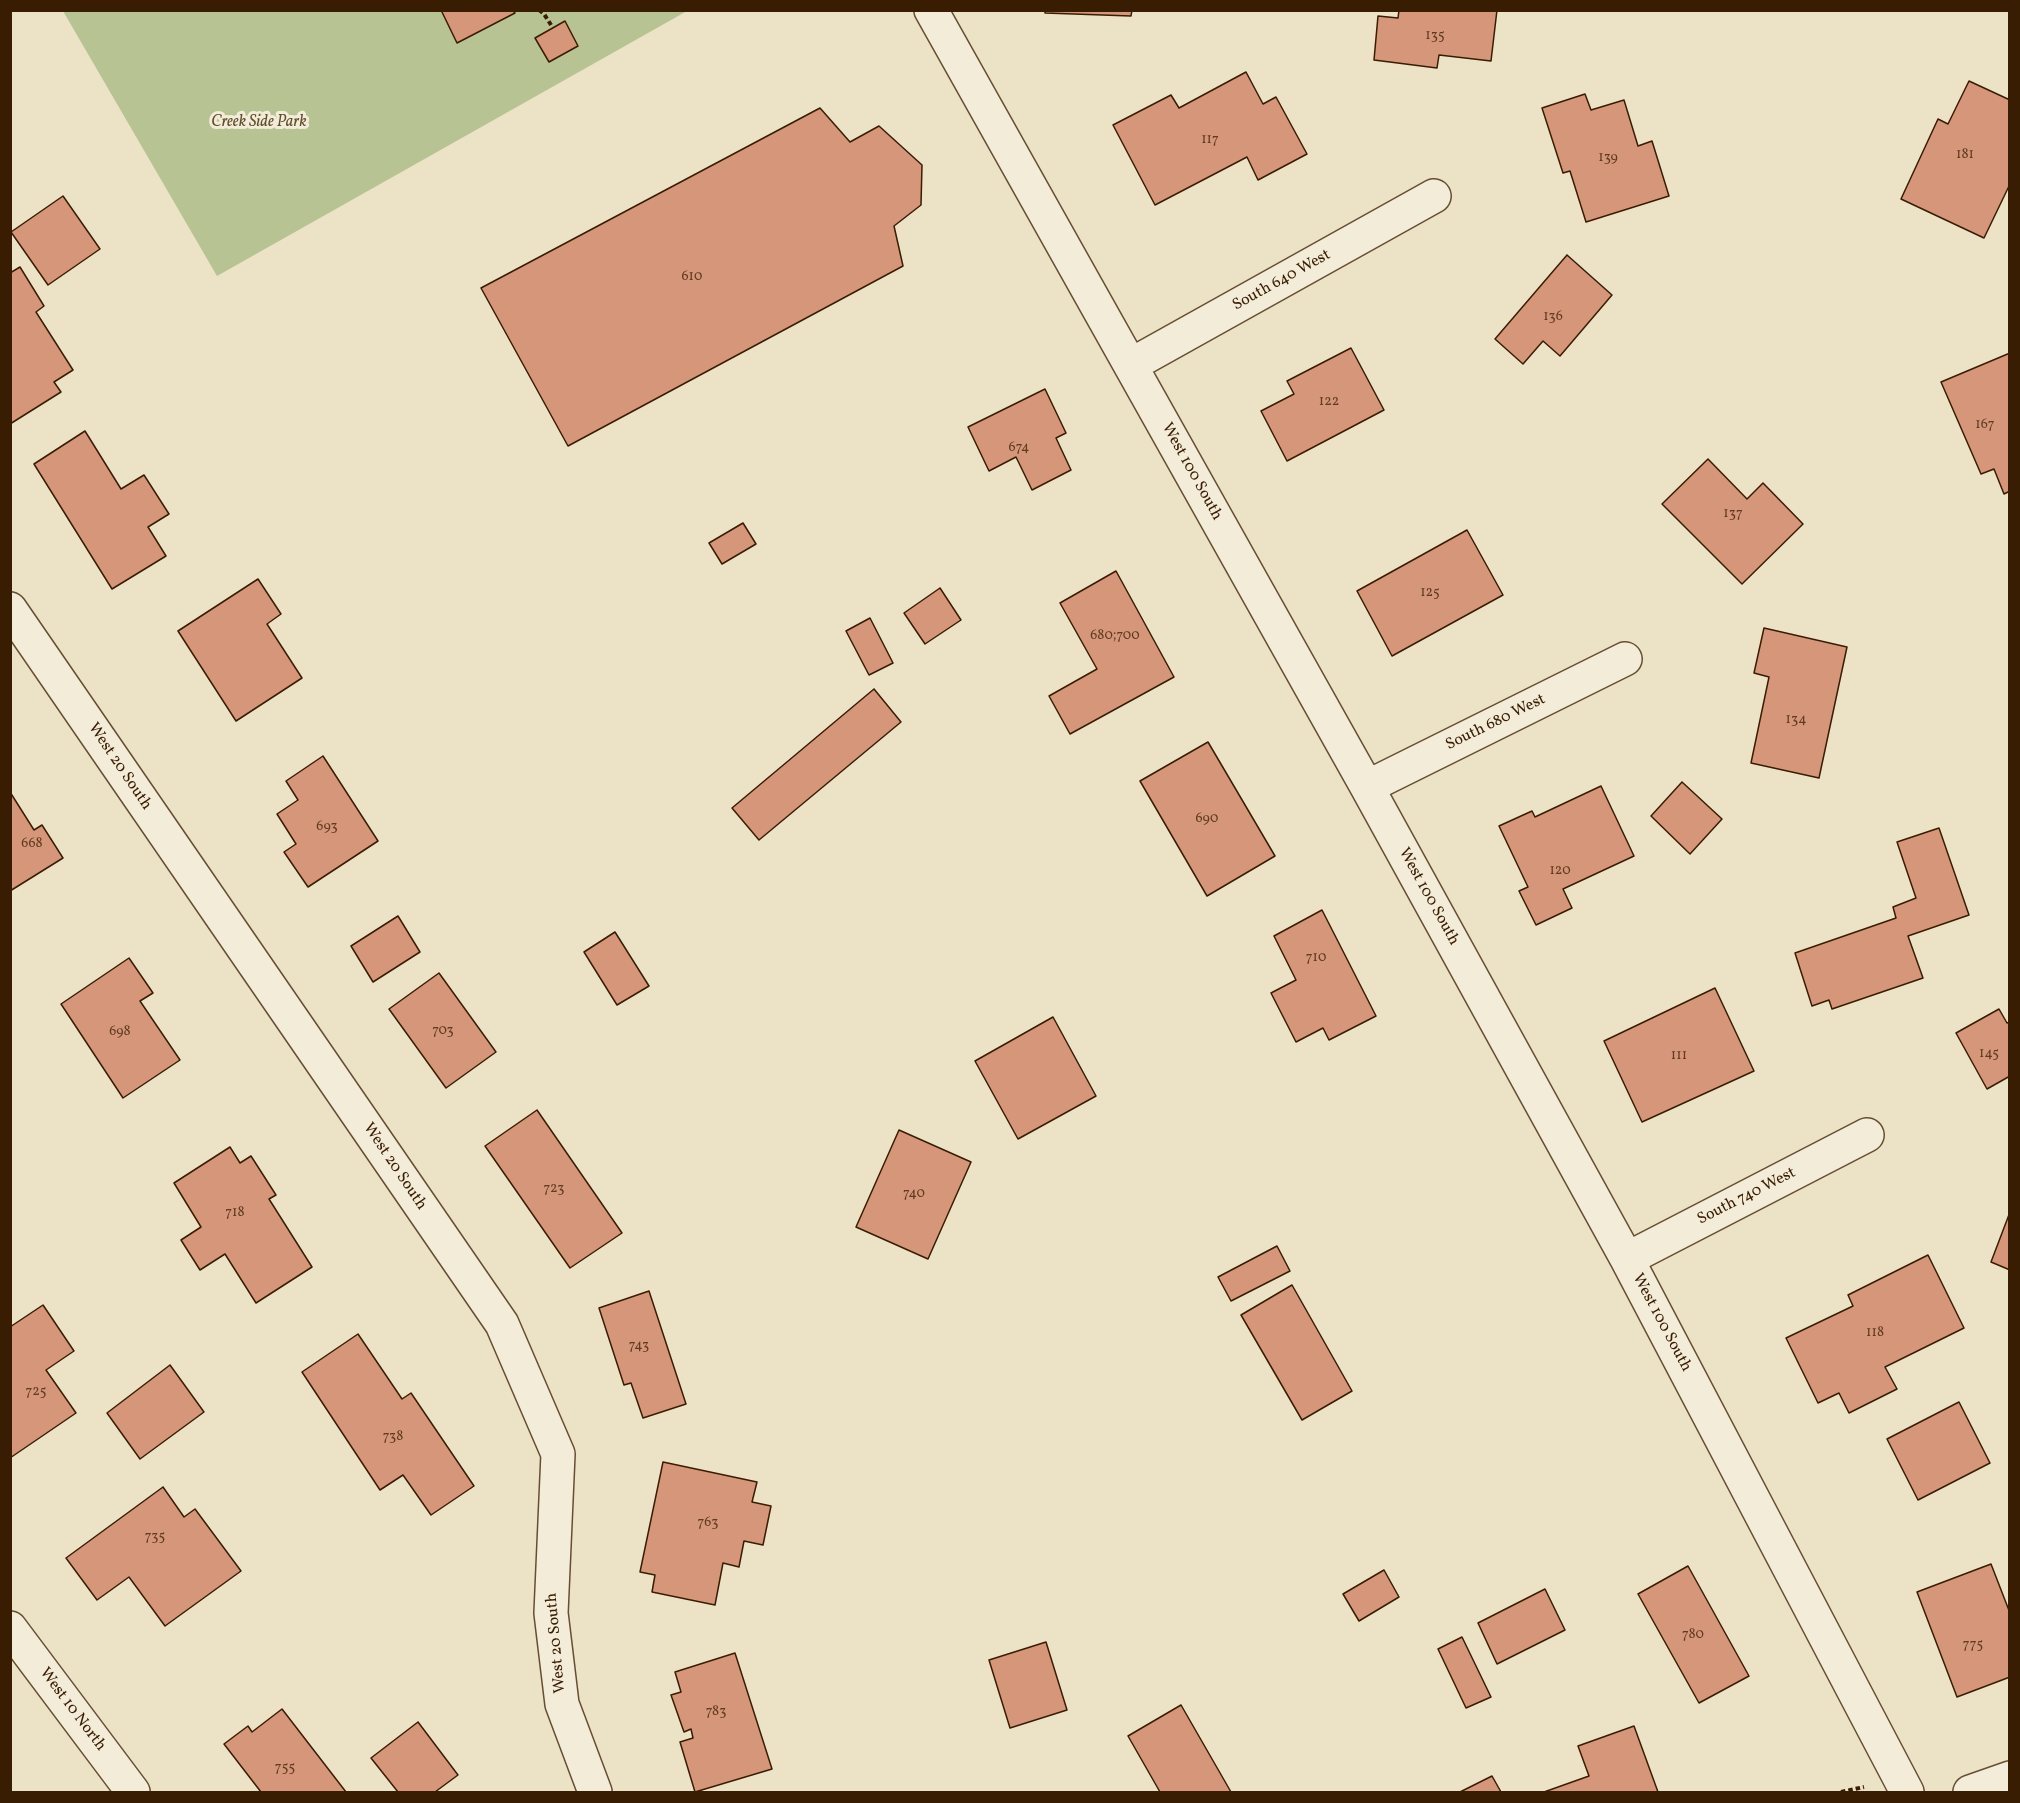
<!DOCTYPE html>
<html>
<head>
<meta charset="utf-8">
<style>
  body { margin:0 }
  #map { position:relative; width:2020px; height:1803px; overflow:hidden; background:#ece2c5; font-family:Vollkorn,serif }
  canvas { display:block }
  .frame { position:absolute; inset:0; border:12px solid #391d02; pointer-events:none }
</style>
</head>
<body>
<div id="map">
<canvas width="2020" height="1803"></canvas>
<div class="frame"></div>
</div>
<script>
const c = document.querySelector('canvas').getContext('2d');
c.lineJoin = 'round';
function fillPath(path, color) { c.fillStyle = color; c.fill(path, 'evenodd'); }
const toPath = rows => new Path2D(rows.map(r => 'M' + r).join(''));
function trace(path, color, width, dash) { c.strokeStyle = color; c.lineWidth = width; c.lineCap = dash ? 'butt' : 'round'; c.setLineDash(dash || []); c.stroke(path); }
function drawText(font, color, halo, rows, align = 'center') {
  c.font = font + ' Vollkorn,serif'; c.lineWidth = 6; c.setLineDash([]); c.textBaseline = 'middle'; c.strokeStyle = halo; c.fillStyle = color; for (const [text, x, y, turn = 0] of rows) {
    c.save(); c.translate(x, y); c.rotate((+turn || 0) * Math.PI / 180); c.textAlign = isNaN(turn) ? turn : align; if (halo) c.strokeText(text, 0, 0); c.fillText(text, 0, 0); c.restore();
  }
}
fillPath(toPath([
  [63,11,687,11,217,276]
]), '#b8c394');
const building = toPath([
  [441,10,513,10,515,13,457,43,441,10],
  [1045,10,1132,10,1131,16,1045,13,1045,10],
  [1399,10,1497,10,1491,61,1439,55,1437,68,1374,60,1378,16,1398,18,1399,10],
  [565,21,578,46,549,62,535,38,565,21],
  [1246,72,1263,104,1276,97,1307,154,1258,180,1247,157,1155,205,1113,125,1171,95,1179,108,1246,72],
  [1969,81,2010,100,2010,184,1984,238,1901,199,1938,119,1948,124,1969,81],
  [1585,94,1591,110,1624,100,1638,146,1652,141,1669,196,1586,222,1570,171,1563,173,1542,108,1585,94],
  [820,108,850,142,879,126,922,165,921,205,894,226,903,266,568,446,481,288,820,108],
  [63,196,100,249,48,285,11,232,63,196],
  [1567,255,1612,295,1560,356,1543,341,1523,364,1495,339,1567,255],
  [20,267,44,306,36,312,73,370,54,382,61,392,10,424,10,273,20,267],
  [1351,348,1384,410,1287,461,1261,411,1294,394,1287,381,1351,348],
  [2010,353,2010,491,2004,494,1994,469,1981,474,1941,382,2010,353],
  [1045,389,1066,433,1056,438,1071,470,1032,490,1016,457,989,471,968,427,1045,389],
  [85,431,121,489,144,475,169,514,148,527,166,556,112,589,34,464,85,431],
  [1708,459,1747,499,1763,483,1803,524,1742,584,1662,504,1708,459],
  [743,523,756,544,722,564,709,543,743,523],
  [1467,530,1503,595,1392,656,1357,591,1467,530],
  [1116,571,1174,677,1070,734,1049,696,1097,669,1060,603,1116,571],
  [258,579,281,614,267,624,302,678,236,721,178,631,258,579],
  [940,588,961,620,925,644,904,613,940,588],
  [870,618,893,663,869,675,846,631,870,618],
  [1764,628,1847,647,1819,778,1751,763,1769,677,1754,673,1764,628],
  [874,689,901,722,759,840,732,808,874,689],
  [1208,742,1275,856,1207,896,1140,781,1208,742],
  [323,756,378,841,308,887,284,852,296,844,277,814,298,800,286,781,323,756],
  [1682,782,1722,819,1690,854,1651,816,1682,782],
  [1601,786,1634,856,1563,889,1572,908,1536,925,1519,891,1528,887,1499,826,1532,811,1535,817,1601,786],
  [10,792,34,830,42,825,63,858,10,891,10,792],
  [1939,828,1969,915,1908,936,1923,978,1832,1009,1829,1000,1812,1006,1795,953,1896,918,1893,907,1916,898,1897,842,1939,828],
  [1322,910,1376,1016,1329,1040,1323,1028,1296,1042,1271,993,1296,980,1274,936,1322,910],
  [398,916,420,952,373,982,351,946,398,916],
  [615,932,649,986,617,1005,584,952,615,932],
  [129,958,153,993,140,1001,180,1060,123,1098,61,1004,129,958],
  [439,973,496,1052,446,1088,389,1009,439,973],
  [1715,988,1754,1071,1642,1122,1604,1041,1715,988],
  [1999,1009,2007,1023,2010,1022,2010,1076,1987,1089,1956,1033,1999,1009],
  [1053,1017,1096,1096,1018,1139,975,1061,1053,1017],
  [537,1110,622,1233,570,1268,485,1146,537,1110],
  [899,1130,971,1162,928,1259,856,1227,899,1130],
  [230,1147,240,1163,251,1156,276,1195,269,1199,312,1267,256,1303,225,1254,200,1270,181,1240,201,1227,174,1183,230,1147],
  [2010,1212,2010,1270,1991,1262,2010,1212],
  [1277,1246,1290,1271,1231,1301,1218,1277,1277,1246],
  [1928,1255,1964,1328,1885,1367,1897,1389,1849,1413,1839,1393,1818,1403,1786,1338,1853,1306,1848,1295,1928,1255],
  [1292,1285,1352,1391,1302,1420,1241,1315,1292,1285],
  [649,1291,686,1404,643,1418,631,1383,624,1385,599,1308,649,1291],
  [43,1305,74,1351,46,1370,76,1413,10,1458,10,1327,43,1305],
  [358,1334,402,1399,411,1393,474,1486,431,1515,403,1475,380,1490,302,1372,358,1334],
  [170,1365,204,1412,140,1459,107,1413,170,1365],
  [1959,1402,1990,1463,1918,1500,1887,1439,1959,1402],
  [663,1462,757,1482,752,1502,771,1506,763,1545,744,1541,739,1567,723,1563,715,1605,652,1592,655,1575,640,1572,663,1462],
  [163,1487,184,1517,195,1509,241,1571,165,1626,129,1577,97,1600,66,1558,163,1487],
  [1991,1564,2010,1613,2010,1677,1957,1697,1917,1592,1991,1564],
  [1688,1566,1749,1676,1699,1703,1638,1594,1688,1566],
  [1384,1570,1399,1597,1359,1621,1343,1594,1384,1570],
  [1545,1589,1565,1630,1497,1664,1478,1623,1545,1589],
  [1462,1637,1491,1697,1466,1708,1438,1649,1462,1637],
  [1046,1642,1067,1710,1010,1728,989,1660,1046,1642],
  [735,1653,772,1769,695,1792,680,1742,693,1738,691,1729,684,1732,671,1695,681,1692,675,1672,735,1653],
  [1181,1705,1231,1792,1160,1792,1128,1736,1181,1705],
  [282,1709,346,1792,261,1792,224,1744,248,1726,252,1732,282,1709],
  [418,1722,458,1775,435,1792,398,1792,371,1758,418,1722],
  [1634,1726,1658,1792,1544,1792,1589,1776,1578,1746,1634,1726],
  [1492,1776,1501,1792,1460,1792,1492,1776]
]);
fillPath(building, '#d5967a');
trace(building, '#391d02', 1.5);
const minor = toPath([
  [931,10,1367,787,1627,1259,1907,1792],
  [1131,365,1434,196],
  [10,609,502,1324,558,1454,551,1613,562,1704,595,1792],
  [1367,787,1625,659],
  [1627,1259,1867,1135],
  [10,1628,133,1792],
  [1970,1792,2010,1778]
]);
trace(minor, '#664e33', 36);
trace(toPath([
  [539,10,544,14,553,28],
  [1841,1792,1864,1787]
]), '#391d02', 4, [4.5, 3]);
trace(minor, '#f3ecd9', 33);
drawText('14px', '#603b20', null, [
  ["135",1435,36],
  ["117",1210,140],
  ["181",1965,155],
  ["139",1608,158],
  ["610",692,277],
  ["136",1553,317],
  ["122",1329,402],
  ["167",1985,425],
  ["674",1019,448],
  ["137",1733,514],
  ["125",1430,593],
  ["680;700",1115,636],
  ["134",1796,720],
  ["690",1207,819],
  ["693",327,827],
  ["668",32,844],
  ["120",1560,871],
  ["710",1316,958],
  ["703",443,1031],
  ["698",120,1032],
  ["145",1989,1054],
  ["111",1679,1056],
  ["723",554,1189],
  ["740",914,1194],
  ["718",235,1213],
  ["118",1875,1333],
  ["743",639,1346],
  ["725",36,1392],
  ["738",393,1437],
  ["763",708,1523],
  ["735",155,1537],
  ["780",1693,1635],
  ["775",1973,1645],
  ["783",716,1712],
  ["755",285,1768]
]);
drawText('italic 16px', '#5f4f2e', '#f3ecd9', [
  ["Creek Side Park",259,123]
]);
drawText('16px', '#391d02', '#f3ecd9', [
  ["South 640 West",1282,281,-29],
  ["West 100 South",1191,472,61],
  ["South 680 West",1496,723,-26],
  ["West 20 South",119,767,56],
  ["West 100 South",1428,897,61],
  ["West 20 South",394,1167,56],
  ["South 740 West",1747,1197,-27],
  ["West 100 South",1661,1323,62],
  ["West 20 South",557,1643,-95],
  ["West 10 North",72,1710,53]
]);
</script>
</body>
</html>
